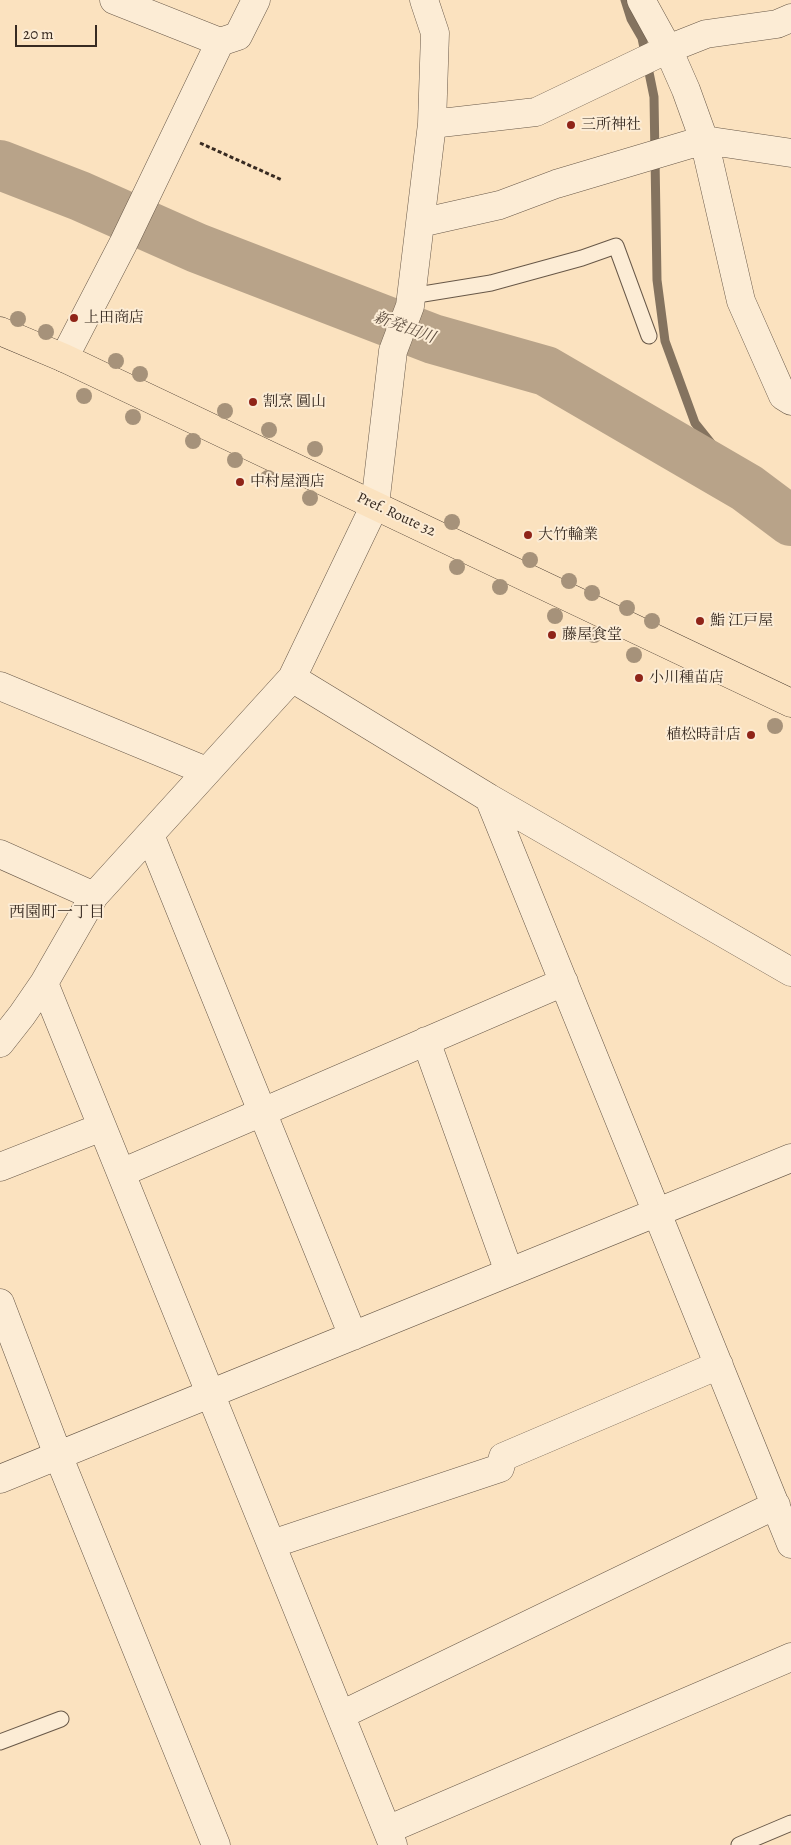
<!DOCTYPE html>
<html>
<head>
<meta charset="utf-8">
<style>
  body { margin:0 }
  #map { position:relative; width:791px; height:1845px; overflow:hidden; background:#fbe2bf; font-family:Alegreya,serif }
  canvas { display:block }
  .scale { position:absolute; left:15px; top:25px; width:82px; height:22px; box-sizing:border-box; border:2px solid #372a21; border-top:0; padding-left:6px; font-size:15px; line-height:18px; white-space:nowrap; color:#372a21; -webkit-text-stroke:4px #fcecd5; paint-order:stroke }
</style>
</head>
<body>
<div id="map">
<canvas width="791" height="1845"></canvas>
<div class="scale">20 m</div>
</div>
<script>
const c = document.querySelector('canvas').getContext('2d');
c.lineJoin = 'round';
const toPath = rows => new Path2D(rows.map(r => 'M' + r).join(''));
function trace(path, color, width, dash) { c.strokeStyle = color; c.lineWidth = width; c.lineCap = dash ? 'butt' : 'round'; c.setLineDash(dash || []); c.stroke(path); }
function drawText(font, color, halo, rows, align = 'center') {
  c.font = font + ' Alegreya,"Noto Serif JP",serif'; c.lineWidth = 4; c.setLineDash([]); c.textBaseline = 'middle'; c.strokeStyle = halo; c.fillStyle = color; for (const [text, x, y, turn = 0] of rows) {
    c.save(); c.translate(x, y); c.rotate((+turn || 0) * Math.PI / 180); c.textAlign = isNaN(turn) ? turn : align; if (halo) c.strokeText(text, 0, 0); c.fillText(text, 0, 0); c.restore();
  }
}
trace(toPath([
  [625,0,631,19,642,38,654,97,657,280,665,341,695,423,747,488]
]), '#84735f', 9);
trace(toPath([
  [0,165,80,196,197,248,433,339,546,371,747,488,791,521]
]), '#b8a389', 50);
const lane = toPath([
  [411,296,491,283,582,258,616,246,649,336],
  [0,1742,61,1719],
  [739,1845,791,1823]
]);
const street = toPath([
  [114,0,220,42],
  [641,0,668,49,686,90,704,140,741,301,783,396,791,401],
  [432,124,536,112,668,49,706,34,777,24,791,18],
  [420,223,500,205,556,184,704,140,791,153],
  [64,358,123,244,220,42,238,36,256,0],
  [292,678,489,798,791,972],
  [0,686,206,771],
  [489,798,791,1544],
  [150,835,353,1336],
  [0,854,94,896],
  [44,983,393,1845],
  [426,1041,509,1272],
  [0,1043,22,1015,44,983,94,896,292,678,375,505,393,351,410,306,432,124,435,33,424,0],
  [0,1167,102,1127],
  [121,1173,564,982],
  [0,1303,58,1455,216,1845],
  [0,1479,791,1158],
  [272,1544,500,1468,503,1457,719,1365],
  [341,1715,776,1505],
  [387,1830,791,1657]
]);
const primary = toPath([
  [0,331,64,358,791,703]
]);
trace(lane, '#685848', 17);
trace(street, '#685848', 29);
trace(primary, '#372a21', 29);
trace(toPath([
  [200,143,282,180]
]), '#372a21', 3, [4, 2.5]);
trace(lane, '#fcecd5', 15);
trace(street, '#fcecd5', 28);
trace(primary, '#fbe2bf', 28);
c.fillStyle = '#a6927a';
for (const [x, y] of [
  [18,319],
  [46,332],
  [116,361],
  [140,374],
  [84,396],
  [225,411],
  [133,417],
  [269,430],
  [193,441],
  [315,449],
  [235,460],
  [268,478],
  [310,498],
  [452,522],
  [530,560],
  [457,567],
  [569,581],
  [500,587],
  [592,593],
  [627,608],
  [555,616],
  [652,621],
  [594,635],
  [634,655],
  [775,726]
]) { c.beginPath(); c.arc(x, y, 8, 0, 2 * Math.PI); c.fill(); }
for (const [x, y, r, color] of [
  [571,125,5,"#8f2418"],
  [74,318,5,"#8f2418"],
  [253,402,5,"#8f2418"],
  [240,482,5,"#8f2418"],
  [528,535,5,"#8f2418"],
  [700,621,5,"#8f2418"],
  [552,635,5,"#8f2418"],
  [639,678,5,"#8f2418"],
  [751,735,5,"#8f2418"]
]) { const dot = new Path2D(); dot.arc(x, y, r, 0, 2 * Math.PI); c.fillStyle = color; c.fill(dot); trace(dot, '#fcecd5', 2); }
drawText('15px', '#372a21', '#fcecd5', [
  ["三所神社",581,125],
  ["上田商店",84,318],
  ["割烹 圓山",263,402],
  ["中村屋酒店",250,482],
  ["大竹輪業",538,535],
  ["鮨 江戸屋",710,621],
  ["藤屋食堂",562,635],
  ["小川種苗店",649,678],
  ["植松時計店",741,735,"right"]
], 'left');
drawText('15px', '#372a21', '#fcecd5', [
  ["Pref. Route 32",396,515,25]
]);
drawText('italic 16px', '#5e4e40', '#fcecd5', [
  ["新発田川",404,328,20]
]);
drawText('16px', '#372a21', '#fcecd5', [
  ["西園町一丁目",57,913]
]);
</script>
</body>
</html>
